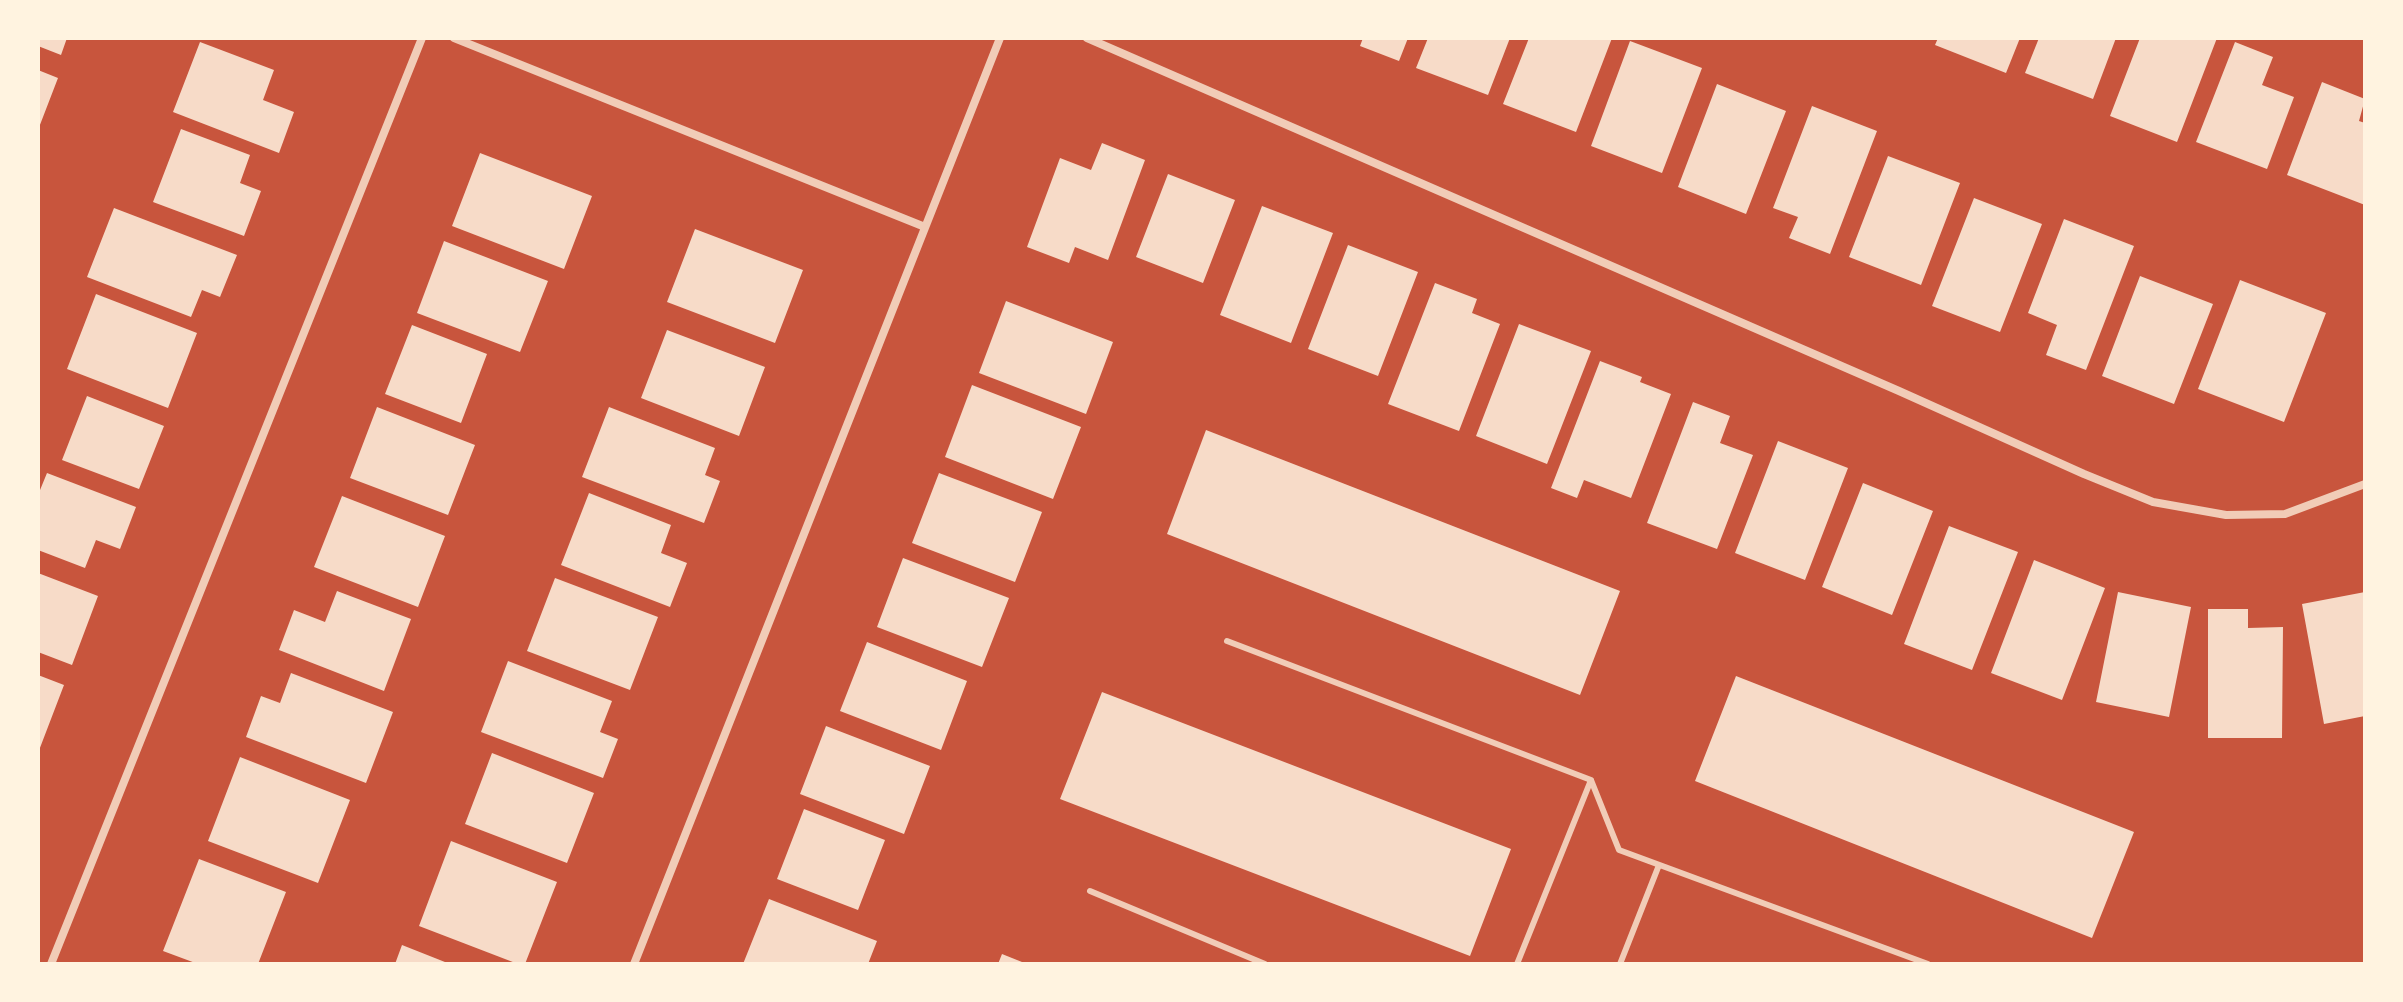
<!DOCTYPE html>
<html>
<head>
<meta charset="utf-8">
<style>
  body { margin:0 }
  #map { position:relative; width:2403px; height:1002px; overflow:hidden; background:#c8553d; font-family:"Fira Sans",sans-serif }
  canvas { display:block }
  .frame { position:absolute; inset:0; border:40px solid #fff3e0; pointer-events:none }
</style>
</head>
<body>
<div id="map">
<canvas width="2403" height="1002"></canvas>
<div class="frame"></div>
</div>
<script>
const c = document.querySelector('canvas').getContext('2d');
c.lineJoin = 'round';
function fillPath(path, color) { c.fillStyle = color; c.fill(path, 'evenodd'); }
const toPath = rows => new Path2D(rows.map(r => 'M' + r).join(''));
function trace(path, color, width, dash) { c.strokeStyle = color; c.lineWidth = width; c.lineCap = dash ? 'butt' : 'round'; c.setLineDash(dash || []); c.stroke(path); }
fillPath(toPath([
  [38,38,67,38,61,55,38,46],
  [1363,38,1408,38,1399,61,1360,46],
  [1428,38,1510,38,1488,95,1416,68],
  [1529,38,1612,38,1576,132,1503,104],
  [1938,38,2020,38,2006,73,1935,45],
  [2039,38,2116,38,2093,99,2025,73],
  [2140,38,2217,38,2177,142,2110,116],
  [1630,41,1702,68,1662,173,1591,146],
  [200,42,274,70,263,100,294,112,279,153,173,112],
  [2235,42,2273,57,2262,85,2294,97,2267,169,2196,142],
  [38,70,58,78,38,130],
  [2322,82,2365,99,2359,121,2365,123,2365,205,2287,175],
  [1717,84,1786,111,1746,214,1678,187],
  [1812,106,1877,131,1830,254,1789,238,1798,217,1773,208],
  [181,129,250,155,240,183,261,191,244,236,153,202],
  [1102,143,1145,160,1108,260,1075,247,1069,263,1027,247,1060,158,1091,170],
  [480,153,592,196,564,269,452,226],
  [1888,156,1960,183,1921,285,1849,257],
  [1168,174,1235,200,1203,283,1136,257],
  [1974,198,2042,224,2000,332,1932,306],
  [1262,206,1333,233,1291,343,1220,315],
  [114,208,237,255,220,297,202,290,191,317,87,277],
  [2064,219,2134,246,2086,370,2046,355,2057,325,2028,313],
  [695,229,803,270,775,343,667,302],
  [444,241,548,281,520,352,417,313],
  [1348,245,1418,272,1378,376,1308,349],
  [2140,276,2213,304,2174,404,2102,376],
  [2240,280,2326,313,2284,422,2198,389],
  [1435,283,1477,299,1472,313,1500,324,1459,431,1388,404],
  [96,294,197,333,168,408,67,369],
  [1006,301,1113,342,1086,414,979,373],
  [1519,324,1591,351,1547,464,1476,436],
  [412,325,487,354,461,423,385,394],
  [667,330,765,367,739,436,641,398],
  [1600,361,1642,377,1640,382,1671,394,1631,498,1584,480,1577,498,1551,488],
  [972,385,1081,427,1053,499,945,457],
  [87,396,164,426,139,489,62,460],
  [1693,402,1730,416,1720,443,1753,455,1717,549,1647,523],
  [377,407,475,445,448,515,350,478],
  [609,407,715,448,705,475,720,481,704,523,582,477],
  [1206,430,1620,591,1580,695,1167,534],
  [1778,441,1848,468,1805,580,1735,553],
  [47,473,136,507,120,549,96,540,85,568,38,550,38,495],
  [939,473,1042,512,1015,582,912,543],
  [1863,483,1933,511,1892,615,1822,587],
  [589,493,671,525,661,553,687,563,670,607,561,565],
  [342,496,445,536,418,607,314,567],
  [1949,526,2018,552,1972,670,1904,644],
  [903,558,1009,598,982,667,877,627],
  [2034,560,2105,588,2062,700,1991,673],
  [38,573,98,596,72,665,38,652],
  [555,578,658,617,630,690,527,651],
  [337,591,411,619,384,691,279,650,294,610,325,622],
  [2118,592,2191,607,2169,717,2096,702],
  [2365,592,2365,716,2324,724,2302,604],
  [2208,609,2248,609,2248,628,2283,627,2282,738,2208,738],
  [867,642,967,681,941,750,840,711],
  [508,661,612,701,600,732,618,739,603,778,481,732],
  [291,673,393,712,366,783,246,737,261,696,280,703],
  [38,675,64,685,38,753],
  [1736,676,2134,832,2092,938,1695,781],
  [1102,692,1511,849,1470,956,1060,799],
  [826,726,930,766,904,834,800,794],
  [492,753,594,793,567,863,465,824],
  [240,757,350,800,318,883,208,841],
  [804,809,885,840,858,910,777,879],
  [451,841,557,882,525,964,518,964,419,926],
  [199,859,286,892,258,964,198,964,163,951],
  [769,899,877,941,868,964,743,964],
  [402,945,450,964,395,964],
  [1002,954,1027,964,998,964]
]), '#f7dbc8');
trace(toPath([
  [1227,641,1591,780],
  [1591,780,1619,850,1928,964],
  [1090,891,1265,964],
  [1517,964,1591,780],
  [1620,964,1659,865]
]), '#f1ccb7', 6);
trace(toPath([
  [454,38,925,227],
  [1087,38,1899,391,2084,474,2153,502,2226,515,2285,514,2365,484],
  [51,964,422,38],
  [634,964,1000,38]
]), '#f1ccb7', 8);
</script>
</body>
</html>
